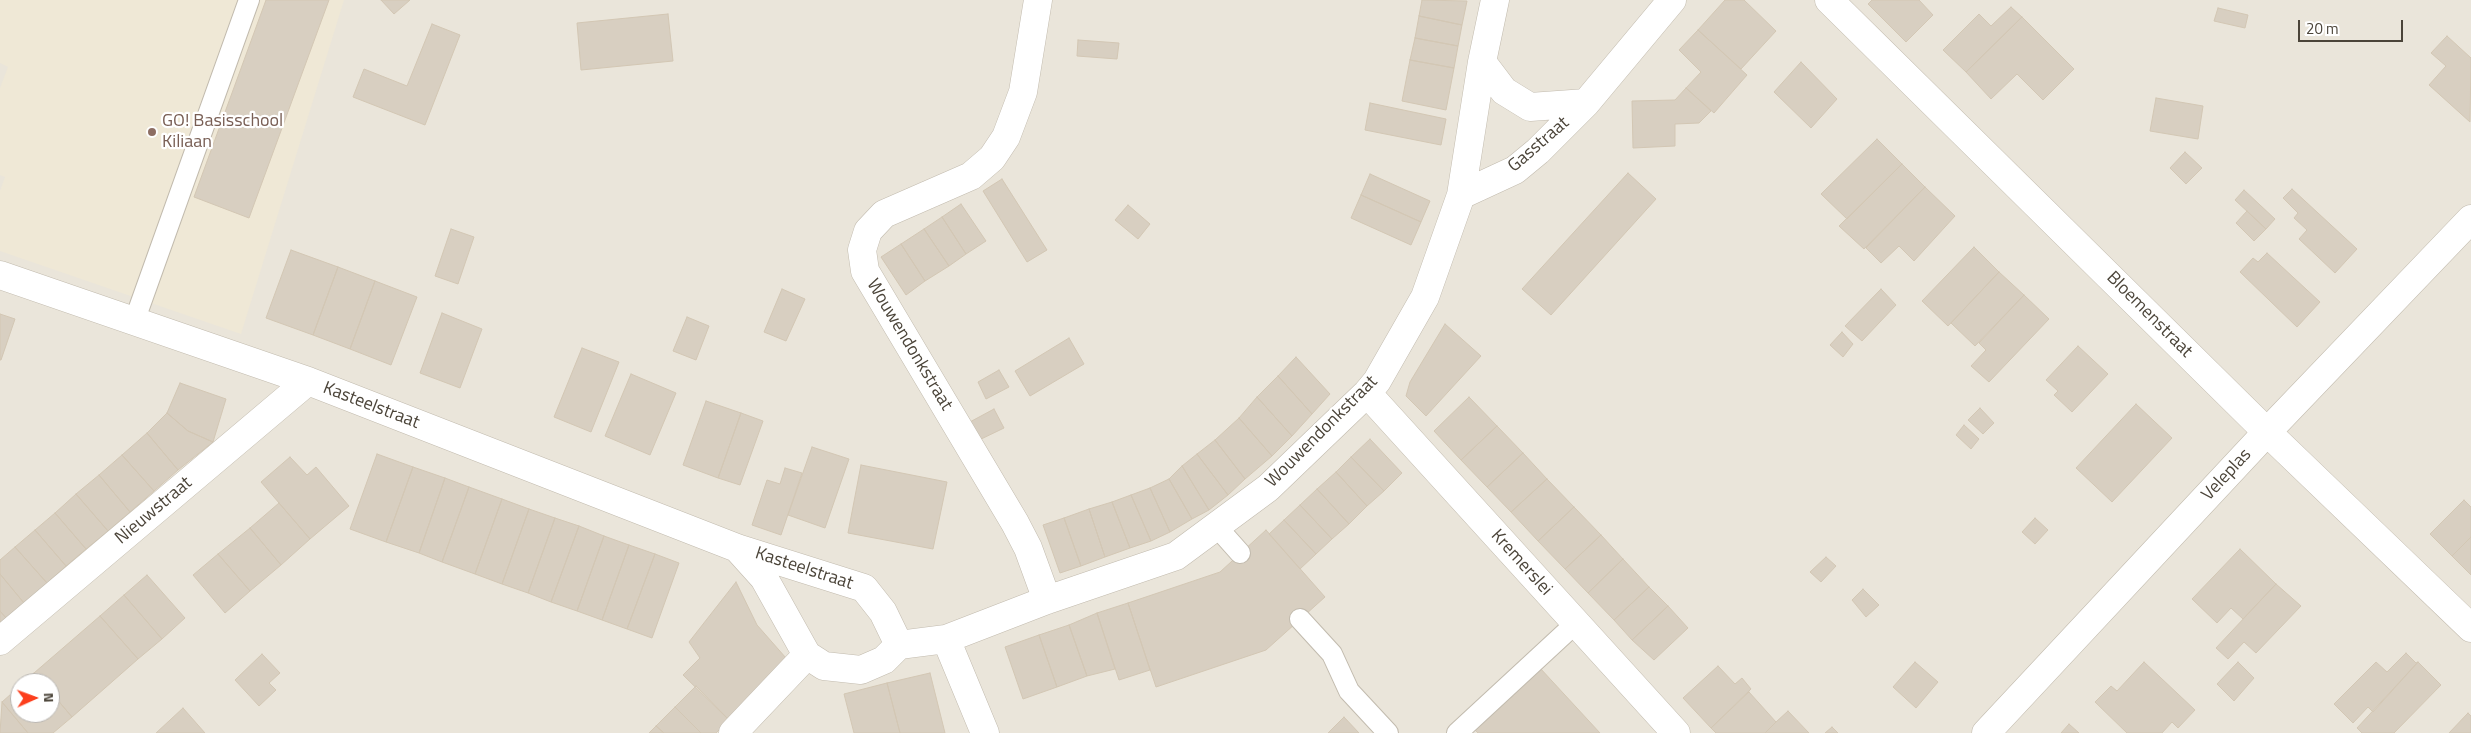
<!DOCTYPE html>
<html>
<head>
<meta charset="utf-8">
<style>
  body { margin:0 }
  #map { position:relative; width:2471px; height:733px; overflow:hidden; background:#f6f3ec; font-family:"Titillium Web",sans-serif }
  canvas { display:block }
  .north { position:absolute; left:10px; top:673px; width:50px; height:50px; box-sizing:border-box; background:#fff; border:1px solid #b7b4b0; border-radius:50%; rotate:88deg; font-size:14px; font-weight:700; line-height:20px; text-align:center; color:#4b4439 }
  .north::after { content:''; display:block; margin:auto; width:18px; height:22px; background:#fc3f1d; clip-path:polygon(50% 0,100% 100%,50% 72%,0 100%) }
  .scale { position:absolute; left:2298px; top:20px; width:105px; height:22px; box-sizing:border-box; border:2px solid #4b4439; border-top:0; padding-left:6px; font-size:15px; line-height:18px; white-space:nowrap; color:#4b4439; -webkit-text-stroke:4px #fff; paint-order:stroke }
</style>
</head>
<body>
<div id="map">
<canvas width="2471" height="733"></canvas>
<div class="north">N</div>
<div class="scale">20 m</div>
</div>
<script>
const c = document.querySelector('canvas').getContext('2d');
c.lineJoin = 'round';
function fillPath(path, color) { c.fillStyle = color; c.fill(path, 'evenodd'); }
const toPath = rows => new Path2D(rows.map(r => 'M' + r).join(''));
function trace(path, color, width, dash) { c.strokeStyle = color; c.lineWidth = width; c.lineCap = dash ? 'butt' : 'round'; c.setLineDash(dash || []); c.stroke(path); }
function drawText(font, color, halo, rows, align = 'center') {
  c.font = font + ' "Titillium Web",sans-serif'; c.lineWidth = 4.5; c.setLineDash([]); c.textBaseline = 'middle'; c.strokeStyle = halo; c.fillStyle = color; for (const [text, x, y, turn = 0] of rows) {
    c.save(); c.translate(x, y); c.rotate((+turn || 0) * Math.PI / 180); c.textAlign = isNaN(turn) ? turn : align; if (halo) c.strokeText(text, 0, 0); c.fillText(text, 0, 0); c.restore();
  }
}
fillPath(toPath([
  [0,0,2471,0,2471,733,0,733],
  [20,683,50,683,50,713,20,713]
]), '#eae5da');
fillPath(toPath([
  [0,0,344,0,241,334,0,251,0,191,5,177,0,175,0,88,8,67,0,63]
]), '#efe8d6');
const building = toPath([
  [266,0,329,0,249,218,194,197,266,0],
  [381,0,410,0,394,14,381,0],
  [1422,0,1467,1,1462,25,1419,16,1422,0],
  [1725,0,1744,0,1776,31,1741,69,1698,30,1725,0],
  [1872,0,1919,0,1933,15,1906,42,1868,4,1872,0],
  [2011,7,2022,17,1966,72,1943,50,1979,14,1991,26,2011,7],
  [2218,8,2248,15,2245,28,2214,21,2218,8],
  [668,14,673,61,581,70,577,23,668,14],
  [1419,16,1462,25,1458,46,1415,38,1419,16],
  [2022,17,2074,69,2043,100,2017,74,1991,99,1966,72,2022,17],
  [432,24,460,35,425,125,353,97,364,69,407,86,432,24],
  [1698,30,1747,75,1714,113,1686,88,1701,72,1679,50,1698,30],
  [2447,36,2471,58,2470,122,2429,85,2446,66,2431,53,2447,36],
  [1415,38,1458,46,1454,68,1410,60,1415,38],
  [1078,40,1119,43,1117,59,1077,56,1078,40],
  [1410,60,1454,68,1446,110,1402,101,1410,60],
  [1801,62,1837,99,1811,128,1774,92,1801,62],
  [1686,88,1711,111,1699,123,1675,124,1675,146,1633,148,1632,101,1675,100,1686,88],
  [2156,98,2203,106,2198,139,2150,131,2156,98],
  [1370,103,1446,119,1441,145,1365,130,1370,103],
  [1877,139,1902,164,1847,219,1821,194,1877,139],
  [2185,152,2202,168,2186,184,2170,168,2185,152],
  [1902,164,1925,187,1864,249,1839,226,1902,164],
  [1628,173,1656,199,1551,315,1522,289,1628,173],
  [1370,174,1430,201,1421,222,1361,195,1370,174],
  [1002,179,1047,250,1027,262,983,191,1002,179],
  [1925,187,1955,216,1914,261,1899,246,1881,263,1866,248,1925,187],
  [2292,189,2357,249,2335,273,2299,239,2307,230,2294,218,2298,213,2283,198,2292,189],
  [2244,190,2275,219,2266,229,2235,200,2244,190],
  [1361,195,1421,222,1411,245,1351,218,1361,195],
  [961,204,986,241,966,254,942,217,961,204],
  [1128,205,1150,224,1138,239,1115,220,1128,205],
  [2247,211,2266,229,2254,241,2236,223,2247,211],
  [942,217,966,254,949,266,924,229,942,217],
  [451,229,474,237,458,284,435,276,451,229],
  [924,229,949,266,925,281,901,244,924,229],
  [901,244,925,281,906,295,881,257,901,244],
  [1974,247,1999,272,1948,326,1922,301,1974,247],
  [291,250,338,267,313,335,266,318,291,250],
  [2267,253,2320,302,2297,327,2240,272,2253,258,2258,262,2267,253],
  [338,267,375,281,350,349,313,335,338,267],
  [1999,272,2024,295,1975,346,1951,323,1999,272],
  [375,281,417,297,391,365,350,349,375,281],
  [782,289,805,299,786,341,764,332,782,289],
  [1881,289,1896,305,1862,341,1845,326,1881,289],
  [2024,295,2049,319,1989,382,1971,366,1986,350,1979,343,2024,295],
  [442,313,482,329,460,388,420,373,442,313],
  [0,314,15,319,1,360,0,360,0,314],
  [687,317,709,326,696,360,673,351,687,317],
  [1445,324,1481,356,1426,416,1406,396,1410,382,1445,324],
  [1842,332,1853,344,1843,357,1830,345,1842,332],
  [1069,338,1084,364,1030,396,1015,371,1069,338],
  [2078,346,2108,374,2072,412,2054,395,2058,391,2046,380,2078,346],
  [582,348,619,362,591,432,554,417,582,348],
  [1296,357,1330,394,1312,414,1278,376,1296,357],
  [999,370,1009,387,986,399,978,382,999,370],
  [631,374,676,393,650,455,605,436,631,374],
  [1278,376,1312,414,1292,436,1257,397,1278,376],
  [180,383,226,399,213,442,188,431,167,413,180,383],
  [1257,397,1292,436,1272,456,1239,418,1257,397],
  [1469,397,1497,426,1461,460,1434,431,1469,397],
  [706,401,741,413,718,478,683,465,706,401],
  [2136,404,2172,438,2112,502,2076,468,2136,404],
  [1980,408,1994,423,1983,434,1968,420,1980,408],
  [994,409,1004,428,977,441,968,423,994,409],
  [167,413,188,431,213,442,178,470,147,433,167,413],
  [741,413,763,421,740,485,718,478,741,413],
  [1239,418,1272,456,1245,479,1215,440,1239,418],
  [1964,425,1979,439,1971,449,1956,435,1964,425],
  [1497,426,1523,453,1487,487,1461,460,1497,426],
  [147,433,178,470,154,491,122,455,147,433],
  [1370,439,1402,473,1384,491,1351,457,1370,439],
  [1215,440,1245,479,1228,495,1197,454,1215,440],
  [812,447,849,459,825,528,788,515,812,447],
  [1523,453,1547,479,1511,512,1487,487,1523,453],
  [377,454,413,467,386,542,350,529,377,454],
  [1197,454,1228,495,1209,510,1182,466,1197,454],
  [122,455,154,491,130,512,99,475,122,455],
  [290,457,307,475,316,467,349,506,310,539,261,482,290,457],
  [1351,457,1384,491,1367,506,1336,472,1351,457],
  [861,465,947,482,933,549,848,533,861,465],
  [1182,466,1209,510,1192,519,1169,479,1182,466],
  [413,467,445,478,419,553,386,542,413,467],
  [785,468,802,473,781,535,752,525,767,480,780,484,785,468],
  [1336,472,1367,506,1349,524,1317,489,1336,472],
  [99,475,130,512,108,531,76,494,99,475],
  [445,478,469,487,442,562,419,553,445,478],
  [1169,479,1192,519,1170,532,1150,488,1169,479],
  [1547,479,1574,507,1538,541,1511,512,1547,479],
  [469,487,502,499,475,574,442,562,469,487],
  [1150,488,1170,532,1151,541,1131,495,1150,488],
  [1317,489,1349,524,1332,539,1300,505,1317,489],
  [76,494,108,531,86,549,55,513,76,494],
  [1131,495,1151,541,1130,548,1112,502,1131,495],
  [502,499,529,509,502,584,475,574,502,499],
  [2464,500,2471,507,2471,537,2452,556,2430,534,2464,500],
  [1112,502,1130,548,1105,557,1089,509,1112,502],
  [279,503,310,539,281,565,250,528,279,503],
  [1300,505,1332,539,1316,554,1284,520,1300,505],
  [1574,507,1601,535,1565,569,1538,541,1574,507],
  [529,509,555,518,528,593,502,584,529,509],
  [1089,509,1105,557,1081,566,1064,518,1089,509],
  [55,513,86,549,66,566,35,530,55,513],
  [555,518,579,526,551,602,528,593,555,518],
  [1064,518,1081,566,1060,573,1043,525,1064,518],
  [2035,518,2048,530,2035,544,2022,532,2035,518],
  [1284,520,1316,554,1300,569,1269,534,1284,520],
  [579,526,604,536,577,611,551,602,579,526],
  [250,528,281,565,250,591,218,554,250,528],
  [35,530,66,566,47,583,15,547,35,530],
  [1266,530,1325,597,1266,650,1156,687,1128,603,1220,572,1266,530],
  [1601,535,1623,559,1588,593,1565,569,1601,535],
  [604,536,629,545,602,620,577,611,604,536],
  [2471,537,2471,575,2452,556,2471,537],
  [629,545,655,554,627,629,602,620,629,545],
  [15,547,47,583,24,603,0,574,0,560,15,547],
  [2240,549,2276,584,2243,619,2231,608,2217,623,2192,599,2240,549],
  [218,554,250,591,225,613,193,575,218,554],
  [655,554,679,563,652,638,627,629,655,554],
  [1826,557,1836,566,1821,582,1810,572,1826,557],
  [1623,559,1649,587,1614,620,1588,593,1623,559],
  [0,574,24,603,6,618,0,611,0,574],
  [147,575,185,618,162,639,124,595,147,575],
  [736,582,757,625,786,658,729,720,683,675,700,658,689,642,736,582],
  [2276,584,2301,606,2256,653,2244,642,2228,659,2216,648,2276,584],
  [1649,587,1668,606,1632,640,1614,620,1649,587],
  [1863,589,1879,605,1866,617,1852,600,1863,589],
  [124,595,162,639,138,659,100,616,124,595],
  [1128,603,1150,670,1119,680,1097,613,1128,603],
  [1668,606,1688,628,1654,660,1632,640,1668,606],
  [0,611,6,618,0,623,0,611],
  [1097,613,1115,669,1087,676,1069,625,1097,613],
  [100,616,138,659,72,717,50,691,50,683,43,683,34,673,100,616],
  [1069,625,1087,676,1057,687,1039,635,1069,625],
  [1039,635,1057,687,1023,699,1005,647,1039,635],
  [2406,653,2416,663,2418,662,2373,712,2368,707,2353,723,2334,704,2376,662,2387,672,2406,653],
  [262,654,280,673,269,683,276,690,259,706,235,680,262,654],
  [1915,662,1938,682,1916,708,1893,687,1915,662],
  [2144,662,2195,710,2178,728,2172,722,2162,733,2127,733,2095,702,2111,686,2117,691,2144,662],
  [2238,662,2254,678,2234,701,2217,684,2238,662],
  [2418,662,2441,685,2394,733,2362,733,2357,728,2418,662],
  [1718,666,1735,684,1742,678,1751,689,1711,728,1683,698,1718,666],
  [1540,668,1600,733,1478,733,1473,728,1540,668],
  [34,673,43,683,23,683,34,673],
  [930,673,945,733,900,733,887,683,930,673],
  [887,683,900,733,854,733,844,694,887,683],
  [20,686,20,713,50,713,50,691,72,717,53,733,28,733,2,702,20,686],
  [696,686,729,720,716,733,701,733,675,707,696,686],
  [1749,692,1776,722,1765,733,1716,733,1711,728,1749,692],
  [2,702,28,733,0,733,2,702],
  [675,707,701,733,664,733,656,726,675,707],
  [183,708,205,733,156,733,183,708],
  [1788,711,1809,733,1765,733,1776,722,1788,711],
  [2468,713,2471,716,2471,733,2449,733,2468,713],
  [1344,717,1359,733,1328,733,1344,717],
  [2069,724,2079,733,2061,733,2069,724],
  [656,726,664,733,649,733,656,726],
  [1832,727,1838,733,1825,733,1832,727]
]);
fillPath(building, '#d8cfc1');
trace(building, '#d3c7b4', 1);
const service = toPath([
  [134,322,249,0],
  [1216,526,1240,553],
  [1300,619,1332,654,1349,691,1388,733],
  [1457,733,1576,623]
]);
const minor = toPath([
  [1038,0,1023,92,1006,137,992,158,971,176,884,214,868,231,862,250,865,271,1015,523,1028,548,1047,600],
  [1829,0,2267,432,2471,628],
  [1586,103,1672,0],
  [1461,195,1515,170,1538,151,1586,103,1530,107,1504,91,1482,62],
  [0,275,308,381,737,548,864,588,883,612,899,645],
  [1367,393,1676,733],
  [737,548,764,578,807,655,824,666,861,670,884,660,899,645,946,639,1047,600,1176,556,1268,488,1367,393,1377,381,1425,297,1461,195,1482,62,1495,0],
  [946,639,985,733],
  [0,641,308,381],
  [733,733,807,655],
  [1986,733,2267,432,2471,219]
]);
trace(service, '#c2bbae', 22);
trace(minor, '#c2bbae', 29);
trace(service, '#fff', 20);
trace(minor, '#fff', 28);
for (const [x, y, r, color] of [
  [152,132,5,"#8d6e63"]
]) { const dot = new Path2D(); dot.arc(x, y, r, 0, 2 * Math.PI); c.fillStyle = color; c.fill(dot); trace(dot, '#fff', 2); }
drawText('18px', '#785e54', '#fff', [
  ["GO! Basisschool",162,122],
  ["Kiliaan",162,143]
], 'left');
drawText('18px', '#4b4439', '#fff', [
  ["Gasstraat",1539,145,-41],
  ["Bloemenstraat",2149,315,45],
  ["Wouwendonkstraat",909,345,59],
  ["Kasteelstraat",371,406,21],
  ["Wouwendonkstraat",1322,432,-45],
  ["Veleplas",2227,475,-47],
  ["Nieuwstraat",154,511,-40],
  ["Kremerslei",1521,563,48],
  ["Kasteelstraat",804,569,18]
]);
</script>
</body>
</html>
